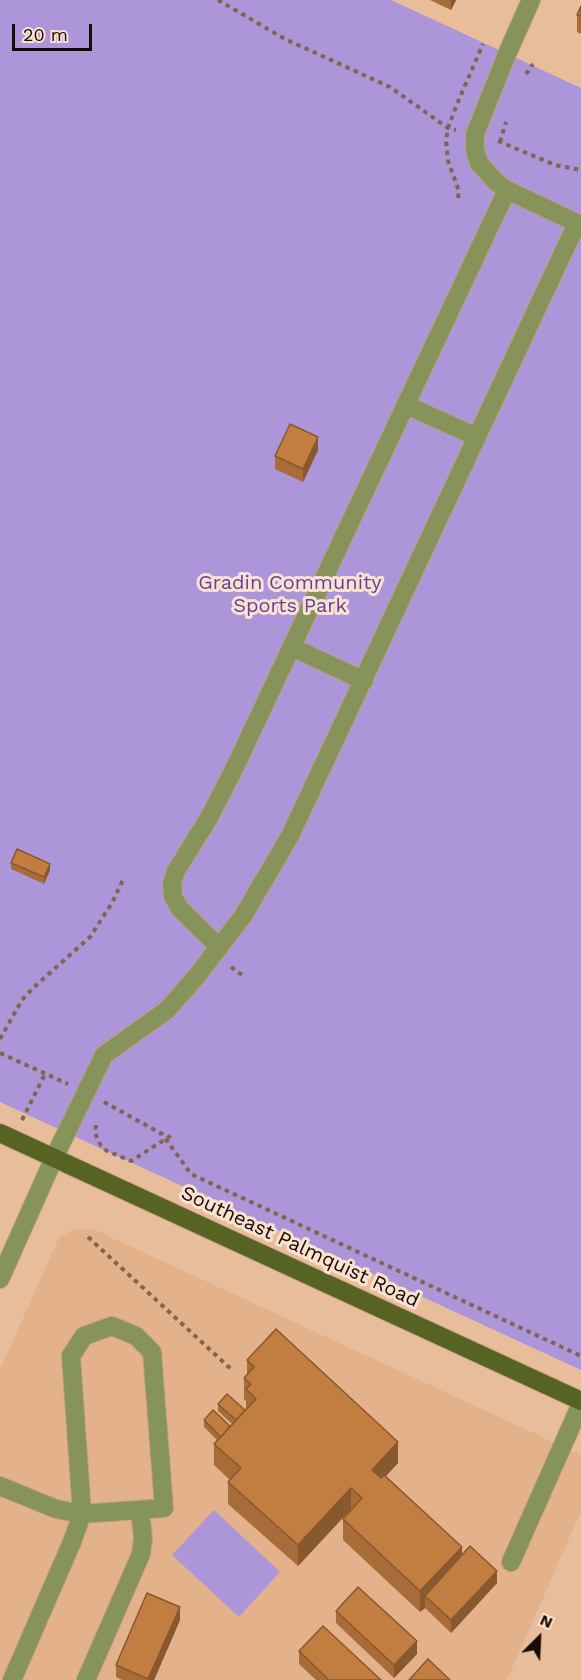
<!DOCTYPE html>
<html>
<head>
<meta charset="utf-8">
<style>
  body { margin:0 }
  #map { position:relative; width:581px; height:1680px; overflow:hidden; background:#e8bd9b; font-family:"Work Sans",sans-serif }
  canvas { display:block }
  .north { position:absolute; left:509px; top:1608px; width:60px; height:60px; -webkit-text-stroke:4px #f9e2d1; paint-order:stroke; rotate:24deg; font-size:16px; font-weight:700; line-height:24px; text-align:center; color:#1a0b02 }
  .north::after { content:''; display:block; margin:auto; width:21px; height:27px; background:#1a0b02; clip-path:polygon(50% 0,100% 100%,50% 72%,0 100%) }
  .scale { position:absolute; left:12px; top:24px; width:80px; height:27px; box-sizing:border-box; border:3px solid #1a0b02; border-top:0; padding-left:8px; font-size:18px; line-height:21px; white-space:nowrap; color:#1a0b02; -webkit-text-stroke:4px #f9e2d1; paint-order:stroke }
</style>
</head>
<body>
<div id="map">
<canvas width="581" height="1680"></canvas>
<div class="north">N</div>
<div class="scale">20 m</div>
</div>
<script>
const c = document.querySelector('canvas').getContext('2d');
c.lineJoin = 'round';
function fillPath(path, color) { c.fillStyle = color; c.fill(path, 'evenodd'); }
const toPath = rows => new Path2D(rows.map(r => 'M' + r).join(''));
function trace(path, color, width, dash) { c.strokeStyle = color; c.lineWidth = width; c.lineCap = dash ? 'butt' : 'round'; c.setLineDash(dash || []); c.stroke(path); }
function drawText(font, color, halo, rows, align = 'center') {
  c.font = font + ' "Work Sans",sans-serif'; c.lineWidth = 6; c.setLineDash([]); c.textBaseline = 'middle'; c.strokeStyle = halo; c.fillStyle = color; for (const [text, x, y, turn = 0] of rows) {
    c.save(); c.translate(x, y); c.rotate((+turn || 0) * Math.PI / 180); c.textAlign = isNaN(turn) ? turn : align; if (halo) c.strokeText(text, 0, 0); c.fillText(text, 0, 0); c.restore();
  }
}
fillPath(toPath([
  [73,1229,93,1229,581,1455,581,1511,507,1680,0,1680,0,1369,59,1238]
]), '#e3b28b');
fillPath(toPath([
  [0,0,391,0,581,88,581,1370,0,1102],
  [214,1510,280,1572,239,1617,172,1555]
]), '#ad95da');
const minor = toPath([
  [507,190,497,183,479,163,475,150,475,134,507,54,531,0],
  [406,405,477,437],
  [292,647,364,681],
  [219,947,180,909,173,897,172,883,176,871,210,816,234,769,507,190,581,225],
  [0,1279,54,1158,104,1055,167,1010,196,977,243,916,290,836,577,223],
  [0,1486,56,1509,82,1514,164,1508,152,1352,136,1336,112,1326,84,1336,71,1356,82,1514,72,1542,12,1680],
  [511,1562,581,1404],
  [86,1680,141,1554,143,1538,140,1510]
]);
const major = toPath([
  [0,1133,581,1401]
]);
trace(minor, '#c39d7f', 20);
trace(major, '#c39d7f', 20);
trace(toPath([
  [218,0,285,39,390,87,448,128,456,130],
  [526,74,533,64],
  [498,141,555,165,581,170],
  [500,142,506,122],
  [458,198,459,191,448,161,446,141,448,128,457,104,483,44],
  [231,967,242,975],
  [0,1039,22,1000,33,988,90,937,112,903,123,880],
  [0,1053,68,1084],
  [104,1102,162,1134,191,1174,581,1356],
  [22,1120,45,1074],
  [96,1125,95,1133,101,1146,107,1151,131,1161,172,1135],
  [88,1237,232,1370]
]), '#82654f', 4, [4.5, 4.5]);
trace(minor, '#86945c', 18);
trace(major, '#566323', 18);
fillPath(toPath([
  [430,0,456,0,451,10],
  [581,6,581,34,577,32,577,15],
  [318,450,303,482,275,469,275,456],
  [11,863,50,870,44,884,11,869],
  [247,1360,398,1463,386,1476,462,1556,497,1583,451,1633,425,1608,420,1612,343,1540,343,1519,351,1509,298,1566,228,1504,228,1482,230,1480,214,1465,214,1444,217,1440,204,1427,204,1420,230,1426,232,1424,218,1411,218,1404,245,1410,246,1409,246,1401,244,1399,244,1378,247,1375],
  [336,1611,417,1654,394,1678,336,1623],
  [180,1620,154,1680,122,1680,116,1677,116,1665],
  [299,1651,381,1680,316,1680,299,1664]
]), '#a76c38');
fillPath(toPath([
  [451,0,456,0,451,10],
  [318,437,318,450,303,482,303,469],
  [50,864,50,870,44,884,44,877],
  [398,1442,398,1463,372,1491,372,1470],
  [351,1488,351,1509,298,1566,298,1545],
  [462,1547,462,1568,425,1596,425,1608,420,1612,420,1591],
  [497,1571,497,1583,451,1633,451,1620],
  [180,1607,180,1620,154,1680,148,1680],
  [417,1641,417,1654,394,1678,394,1665]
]), '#88582e');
const building = toPath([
  [581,6,581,16,577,15,581,6],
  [290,424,318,437,303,469,275,456,290,424],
  [17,849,50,864,44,877,11,863,17,849],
  [276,1329,398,1442,372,1470,381,1478,384,1475,462,1547,420,1591,343,1519,362,1498,351,1488,298,1545,228,1482,241,1468,214,1444,256,1399,246,1389,251,1384,244,1378,254,1367,247,1360,276,1329],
  [227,1394,245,1410,236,1420,218,1404,227,1394],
  [213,1410,230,1426,221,1437,204,1420,213,1410],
  [470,1546,497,1571,451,1620,425,1596,470,1546],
  [358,1587,417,1641,394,1665,336,1611,358,1587],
  [147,1593,180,1607,148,1679,116,1665,147,1593],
  [323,1626,381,1680,329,1680,299,1651,323,1626],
  [428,1659,450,1680,409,1680,428,1659]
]);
fillPath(building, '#c27d41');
trace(building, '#88582e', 1.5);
drawText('20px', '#653f9b', '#f9e2d1', [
  ["Gradin Community",290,583],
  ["Sports Park",290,606]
]);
drawText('20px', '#1a0b02', '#f9e2d1', [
  ["Southeast Palmquist Road",300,1247,25]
]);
</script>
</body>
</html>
